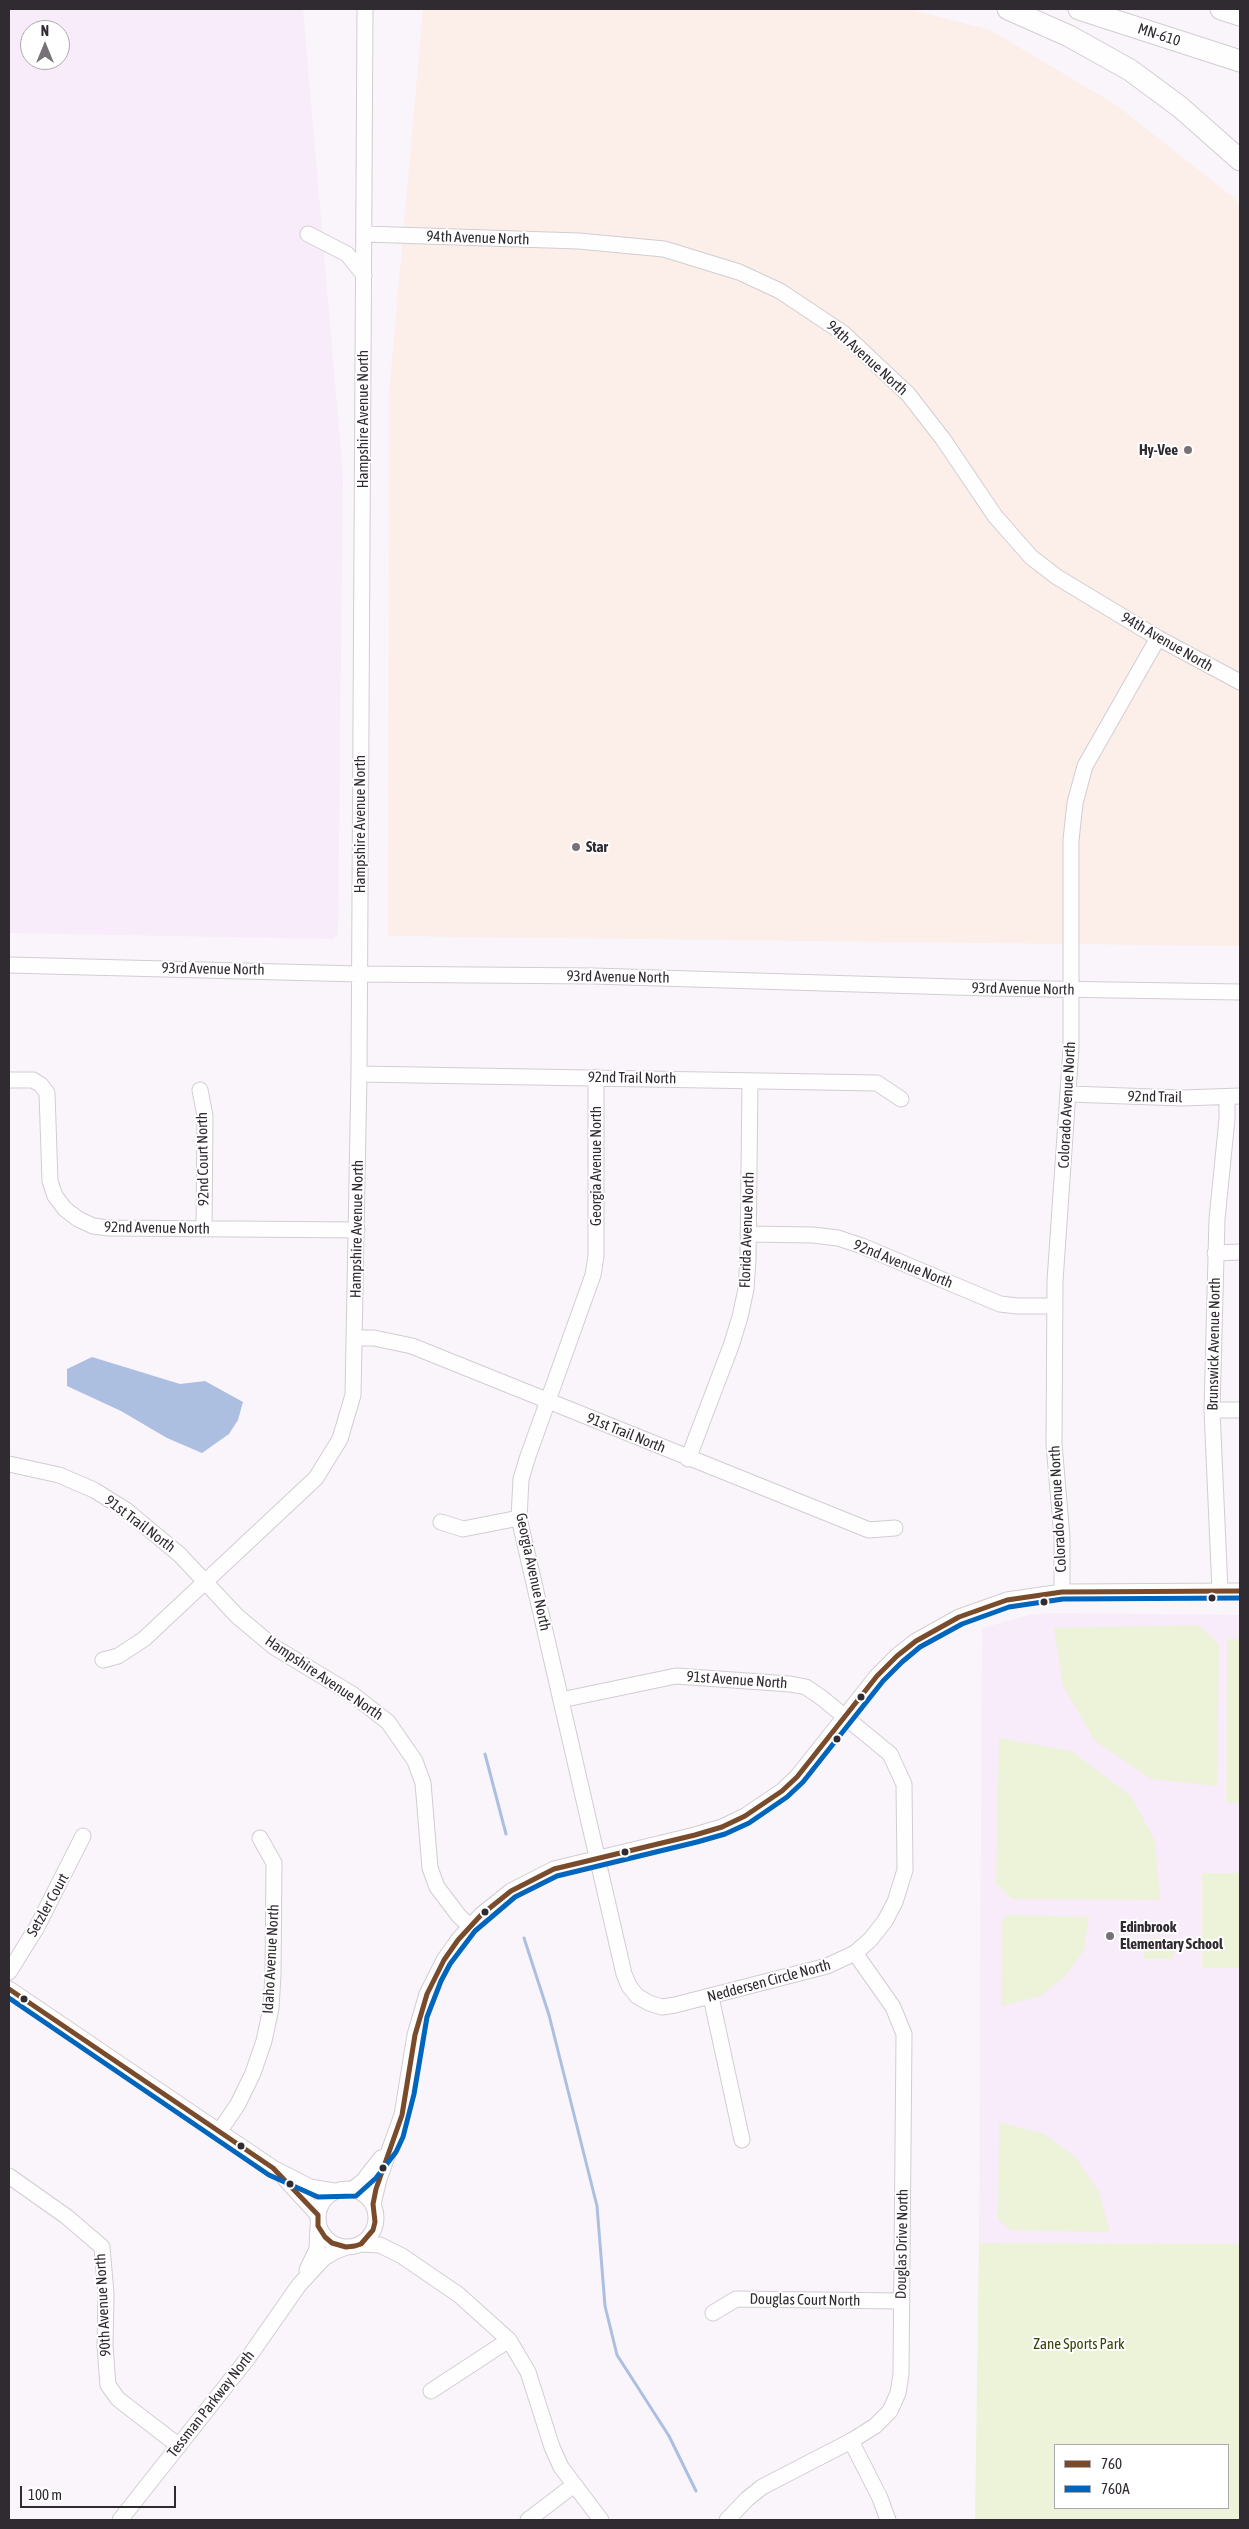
<!DOCTYPE html>
<html>
<head>
<meta charset="utf-8">
<style>
  body { margin:0 }
  #map { position:relative; width:1249px; height:2529px; overflow:hidden; background:#faf5fb; font-family:"Asap Condensed",sans-serif }
  canvas { display:block }
  .frame { position:absolute; inset:0; border:10px solid #302a31; pointer-events:none }
  .legend { position:absolute; left:1054px; top:2444px; width:175px; height:65px; box-sizing:border-box; background:#fff; border:1px solid #acaaad; margin:0; padding:6px 9px; list-style:none; font-size:15px; color:#302a31 }
  .legend li { display:flex; align-items:center; gap:10px; height:25px }
  .legend b { width:25px; border:1px solid #acaaad }
  .north { position:absolute; left:20px; top:20px; width:50px; height:50px; box-sizing:border-box; background:#fff; border:1px solid #acaaad; border-radius:50%; rotate:0deg; font-size:14px; font-weight:700; line-height:20px; text-align:center; color:#302a31 }
  .north::after { content:''; display:block; margin:auto; width:18px; height:22px; background:#777178; clip-path:polygon(50% 0,100% 100%,50% 72%,0 100%) }
  .scale { position:absolute; left:20px; top:2486px; width:156px; height:22px; box-sizing:border-box; border:2px solid #302a31; border-top:0; padding-left:6px; font-size:15px; line-height:18px; white-space:nowrap; color:#302a31; -webkit-text-stroke:4px #fff; paint-order:stroke }
</style>
</head>
<body>
<div id="map">
<canvas width="1249" height="2529"></canvas>
<div class="frame"></div>
<ul class="legend">
<li><b style="height:6px;background:#7a4b2a"></b>760</li>
<li><b style="height:6px;background:#0065bd"></b>760A</li>
</ul>
<div class="north">N</div>
<div class="scale">100 m</div>
</div>
<script>
const c = document.querySelector('canvas').getContext('2d');
c.lineJoin = 'round';
function fillPath(path, color) { c.fillStyle = color; c.fill(path, 'evenodd'); }
const toPath = rows => new Path2D(rows.map(r => 'M' + r).join(''));
function trace(path, color, width, dash) { c.strokeStyle = color; c.lineWidth = width; c.lineCap = dash ? 'butt' : 'round'; c.setLineDash(dash || []); c.stroke(path); }
function drawText(font, color, halo, rows, align = 'center') {
  c.font = font + ' "Asap Condensed",sans-serif'; c.lineWidth = 4; c.setLineDash([]); c.textBaseline = 'middle'; c.strokeStyle = halo; c.fillStyle = color; for (const [text, x, y, turn = 0] of rows) {
    c.save(); c.translate(x, y); c.rotate((+turn || 0) * Math.PI / 180); c.textAlign = isNaN(turn) ? turn : align; if (halo) c.strokeText(text, 0, 0); c.fillText(text, 0, 0); c.restore();
  }
}
fillPath(toPath([
  [423,9,908,9,990,30,1116,105,1234,198,1240,205,1240,946,388,936,389,394]
]), '#fceee9');
fillPath(toPath([
  [9,9,303,9,343,475,338,934,332,939,9,933],
  [30,30,60,30,60,60,30,60],
  [1053,1613,1240,1615,1240,2244,979,2243,982,1628,1029,1615]
]), '#f8ebfa');
fillPath(toPath([
  [1198,1625,1219,1644,1217,1786,1151,1779,1095,1741,1063,1686,1054,1628],
  [1227,1639,1240,1639,1240,1803,1226,1803],
  [999,1738,1071,1751,1131,1796,1155,1841,1160,1900,1012,1899,996,1883],
  [1202,1873,1240,1873,1240,1968,1202,1968],
  [1009,1915,1089,1917,1084,1950,1065,1976,1040,1996,1001,2006,1002,1920],
  [1145,1938,1174,1938,1174,1959,1144,1959],
  [999,2122,1044,2134,1075,2157,1099,2192,1110,2232,1011,2230,998,2219],
  [979,2243,1240,2244,1240,2520,975,2520],
  [1055,2445,1228,2445,1228,2508,1055,2508]
]), '#ecf3d9');
fillPath(toPath([
  [92,1357,180,1384,205,1381,243,1402,238,1420,229,1434,202,1453,167,1438,121,1411,67,1386,67,1369]
]), '#acbfe0');
trace(toPath([
  [485,1754,506,1834],
  [524,1938,549,2015,597,2206,605,2306,617,2355,669,2436,696,2491]
]), '#acbfe0', 3);
const minor = toPath([
  [308,234,347,254,364,275],
  [364,234,579,241,664,249,739,272,780,291,843,333,908,394,943,439,995,516,1031,557,1057,577,1158,638,1240,682],
  [9,965,359,974,593,976,987,988,1240,992],
  [359,1074,877,1083,901,1099],
  [9,1080,33,1080,41,1085,47,1093,50,1181,55,1196,65,1209,78,1219,93,1226,109,1228,357,1230],
  [200,1090,205,1116,204,1229],
  [1069,1094,1182,1098,1240,1096],
  [748,1234,813,1235,838,1238,862,1246,1000,1304,1017,1306,1055,1306],
  [1215,1253,1240,1252],
  [355,1338,374,1338,412,1346,869,1530,895,1528],
  [1212,1410,1240,1410],
  [688,1459,731,1346,740,1317,746,1289,748,1259,750,1081],
  [9,1464,59,1475,94,1490,126,1510,180,1555,237,1616,274,1647,352,1694,388,1722,415,1761,423,1783,430,1868,437,1887,459,1916,470,1926],
  [441,1522,463,1529,519,1518],
  [1220,1591,1212,1410,1217,1219,1227,1119,1227,1097],
  [1062,1592,1062,1537,1054,1444,1055,1281,1071,1048,1071,840,1075,803,1085,766,1158,638],
  [103,1660,118,1656,144,1639,316,1478,340,1439,353,1395,359,1074,365,9],
  [561,1700,676,1676,790,1684,806,1687,822,1698,890,1754,904,1784,905,1870,895,1902,885,1921,870,1940,855,1953,827,1966,675,2005,662,2007,649,2003,637,1996,629,1986,624,1974,519,1518,521,1479,527,1459,593,1275,596,1256,596,1077],
  [9,1972,37,1927,83,1836],
  [9,1989,273,2168,310,2187,334,2191],
  [711,1997,742,2140],
  [219,2132,238,2104,253,2073,264,2041,271,2008,273,1975,274,1863,260,1838],
  [9,2176,67,2217,102,2247,106,2294,105,2346,108,2385,118,2399,179,2446],
  [285,2179,318,2215],
  '318 2218a29 29 0 1 1 58 0a29 29 0 1 1-58 0Z',
  [353,2189,363,2181,381,2158],
  [373,2204,379,2179,402,2115,415,2035,427,1994,444,1960,458,1940,481,1915,511,1891,554,1869,695,1835,722,1827,745,1816,782,1791,797,1777,877,1676,897,1656,916,1641,959,1617,1007,1600,1062,1592,1240,1591],
  [361,2244,380,2245,402,2256,459,2295,509,2340,528,2372,552,2447,561,2467,601,2520],
  [307,2270,317,2249,318,2226],
  [713,2313,736,2299,901,2301],
  [431,2391,509,2340],
  [851,2441,880,2498,888,2520],
  [120,2520,248,2358,299,2285,324,2258,334,2252,346,2247],
  [528,2520,574,2485],
  [727,2520,747,2499,762,2487,851,2441,875,2426,890,2411,898,2393,901,2374,904,2034,893,2007,855,1953]
]);
const highway = toPath([
  [1008,9,1069,36,1130,70,1180,107,1240,160],
  [1079,9,1240,61],
  [1221,9,1240,15]
]);
trace(minor, '#d2cdd2', 17);
trace(highway, '#d2cdd2', 23);
trace(minor, '#fefefe', 15);
trace(highway, '#fefefe', 21);
trace(toPath([
  [9,1989,273,2168,318,2215,318,2226,325,2237,332,2243,346,2247,355,2246,361,2244,373,2230,375,2222,373,2204,376,2189,402,2115,415,2035,427,1994,444,1960,458,1940,481,1915,511,1891,554,1869,695,1835,722,1827,745,1816,782,1791,797,1777,877,1676,897,1656,916,1641,959,1617,1007,1600,1062,1592,1240,1591]
]), '#7a4b2a', 5);
trace(toPath([
  [9,1998,269,2175,318,2197,356,2196,376,2178,396,2152,403,2137,414,2094,427,2017,441,1981,450,1964,475,1931,515,1897,557,1876,697,1842,725,1834,749,1823,787,1797,803,1782,883,1681,902,1662,920,1647,962,1624,1009,1607,1063,1599,1240,1598]
]), '#0065bd', 5);
for (const [x, y, r, color] of [
  [1188,450,5,"#777178"],
  [576,847,5,"#777178"],
  [1212,1598,4.5,"#302a31"],
  [1044,1602,4.5,"#302a31"],
  [861,1697,4.5,"#302a31"],
  [837,1739,4.5,"#302a31"],
  [625,1852,4.5,"#302a31"],
  [485,1912,4.5,"#302a31"],
  [1110,1936,5,"#777178"],
  [24,1999,4.5,"#302a31"],
  [241,2146,4.5,"#302a31"],
  [383,2168,4.5,"#302a31"],
  [290,2184,4.5,"#302a31"]
]) { const dot = new Path2D(); dot.arc(x, y, r, 0, 2 * Math.PI); c.fillStyle = color; c.fill(dot); trace(dot, '#fff', 2); }
drawText('15px', '#302a31', '#fff', [
  ["MN-610",1159,35,18],
  ["94th Avenue North",478,238,2],
  ["94th Avenue North",867,358,42],
  ["Hampshire Avenue North",363,419,-90],
  ["94th Avenue North",1167,642,30],
  ["Hampshire Avenue North",360,824,-90],
  ["93rd Avenue North",213,969,1],
  ["93rd Avenue North",618,977,1],
  ["93rd Avenue North",1023,989,1],
  ["92nd Trail North",632,1078,1],
  ["92nd Trail",1155,1097,1],
  ["Colorado Avenue North",1067,1105,-87],
  ["92nd Court North",203,1159,-91],
  ["Georgia Avenue North",596,1166,-90],
  ["92nd Avenue North",157,1228,1],
  ["Hampshire Avenue North",357,1229,-89],
  ["Florida Avenue North",747,1230,-88],
  ["92nd Avenue North",903,1264,22],
  ["Brunswick Avenue North",1214,1344,-89],
  ["91st Trail North",626,1433,22],
  ["Colorado Avenue North",1058,1509,-93],
  ["91st Trail North",140,1524,37],
  ["Georgia Avenue North",533,1572,78],
  ["Hampshire Avenue North",324,1678,34],
  ["91st Avenue North",737,1680,4],
  ["Setzler Court",48,1905,-61],
  ["Idaho Avenue North",271,1959,-87],
  ["Neddersen Circle North",769,1981,-15],
  ["Douglas Drive North",902,2244,-89],
  ["Douglas Court North",805,2300,1],
  ["90th Avenue North",103,2305,-93],
  ["Tessman Parkway North",211,2404,-52]
]);
drawText('bold 15px', '#302a31', '#fff', [
  ["Hy-Vee",1178,450,"right"],
  ["Star",586,847],
  ["Edinbrook",1120,1927],
  ["Elementary School",1120,1944]
], 'left');
drawText('15px', '#364407', '#fff', [
  ["Zane Sports Park",1079,2344]
]);
</script>
</body>
</html>
